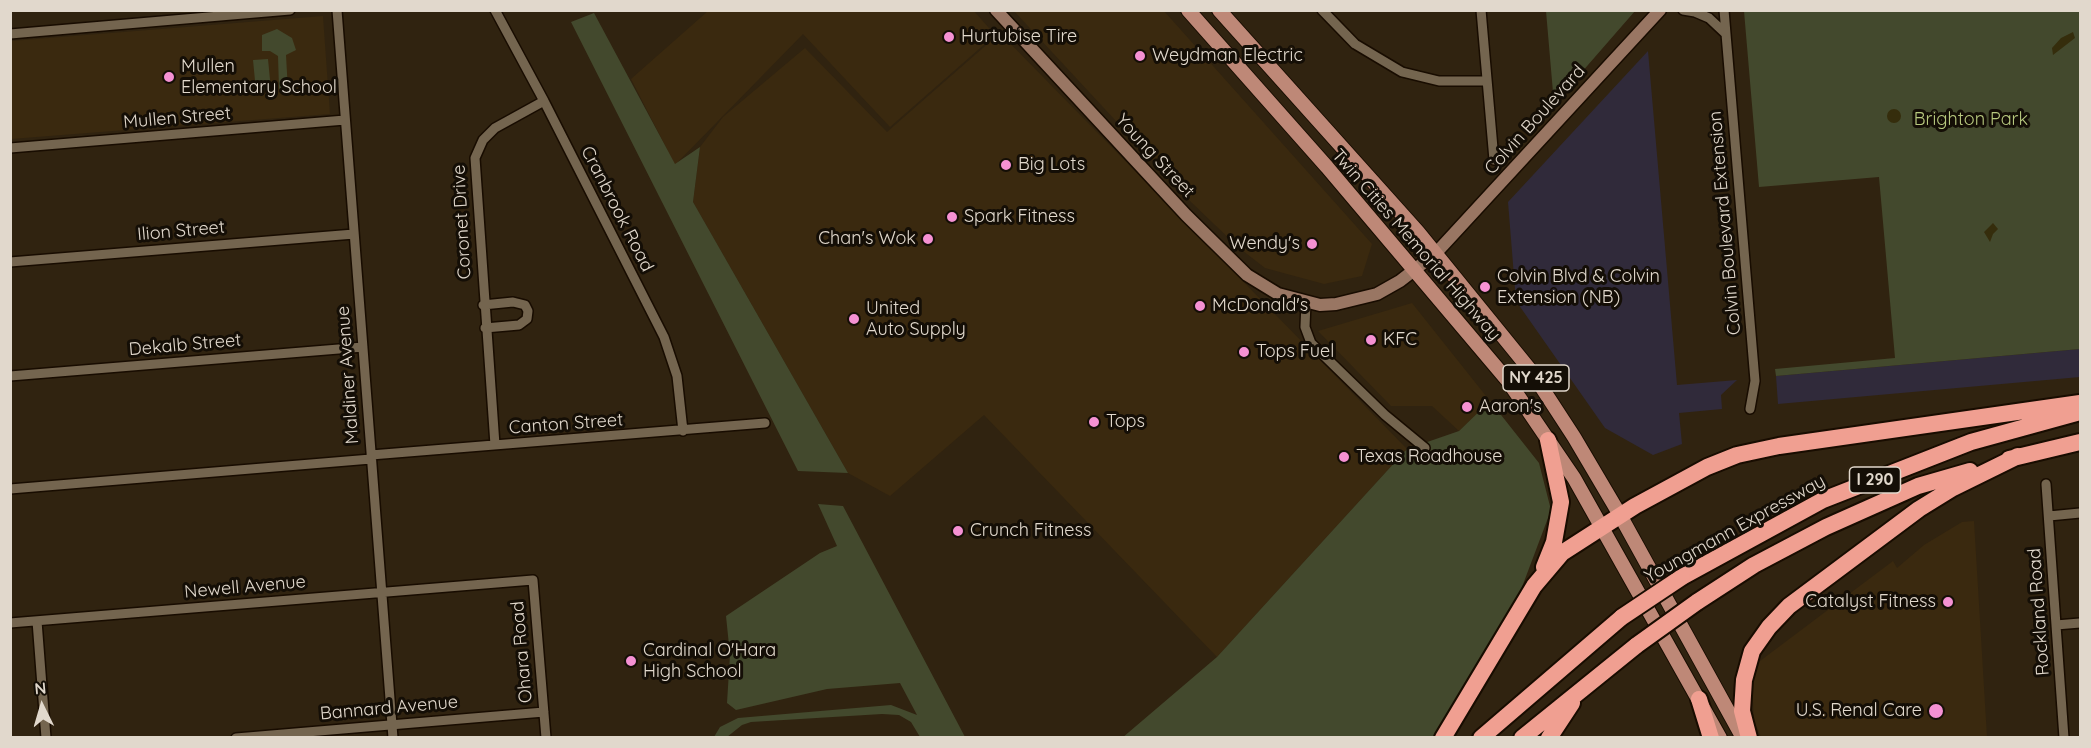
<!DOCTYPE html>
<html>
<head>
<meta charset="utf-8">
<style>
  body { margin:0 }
  #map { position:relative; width:2091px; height:748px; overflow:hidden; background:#302310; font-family:Quicksand,sans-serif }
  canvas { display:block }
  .frame { position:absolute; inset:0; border:12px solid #e1d8cc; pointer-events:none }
  .north { position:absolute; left:12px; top:676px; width:60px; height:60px; -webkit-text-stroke:4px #140e06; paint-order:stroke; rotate:355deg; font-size:16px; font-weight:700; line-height:24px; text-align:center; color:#e1d8cc }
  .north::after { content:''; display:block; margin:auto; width:21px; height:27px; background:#e1d8cc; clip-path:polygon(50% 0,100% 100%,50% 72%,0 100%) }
</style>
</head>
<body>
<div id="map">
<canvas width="2091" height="748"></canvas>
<div class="frame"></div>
<div class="north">N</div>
</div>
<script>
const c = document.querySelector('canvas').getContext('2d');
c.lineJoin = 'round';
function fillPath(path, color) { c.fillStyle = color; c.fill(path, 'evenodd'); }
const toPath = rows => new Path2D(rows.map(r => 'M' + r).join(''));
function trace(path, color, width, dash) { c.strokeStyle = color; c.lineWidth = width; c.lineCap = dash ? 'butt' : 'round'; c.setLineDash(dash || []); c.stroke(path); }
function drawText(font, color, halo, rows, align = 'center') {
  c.font = font + ' Quicksand,sans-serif'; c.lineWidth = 6; c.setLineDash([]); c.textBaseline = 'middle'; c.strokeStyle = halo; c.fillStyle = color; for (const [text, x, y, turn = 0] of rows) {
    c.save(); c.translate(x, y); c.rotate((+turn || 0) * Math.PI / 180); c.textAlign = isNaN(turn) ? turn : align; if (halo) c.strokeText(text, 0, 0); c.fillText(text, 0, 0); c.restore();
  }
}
fillPath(toPath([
  [708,11,974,11,995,35,890,127,803,34,675,165,631,79],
  [1014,11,1164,11,1372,244,1362,276,1324,284,1265,268,1238,247,1191,202],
  [323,16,330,114,11,139,11,41],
  [1000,33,1407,449,1217,657,984,415,890,496,848,473,693,202,700,147,723,117,805,48,887,132],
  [1412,303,1490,401,1459,431,1432,406,1391,406,1318,331],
  [1974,521,1987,737,1761,737,1754,721,1752,683,1760,661,1893,561,1897,568,1924,545,1962,522]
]), '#3a290f');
fillPath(toPath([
  [1648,51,1677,385,1737,380,1721,395,1722,409,1679,413,1682,444,1653,455,1605,428,1516,301,1508,202],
  [2080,349,2080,377,1778,404,1776,376]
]), '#302a3a');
fillPath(toPath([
  [1546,11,1635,11,1554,104],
  [1744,11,2080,11,2080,349,1776,376,1775,369,1895,358,1879,177,1759,187],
  [594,13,675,164,700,147,693,202,848,473,798,471,571,22],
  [277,29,292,38,296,50,286,55,288,91,282,93,279,88,278,56,270,51,262,51,262,35],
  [268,59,271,90,256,91,253,60],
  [1490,401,1539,463,1551,510,1519,595,1435,737,1122,738,1217,657,1407,449,1459,431],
  [818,504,843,506,965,737,920,737,911,722,899,715,882,714,751,722,742,725,727,737,714,737,720,727,738,718,891,705,917,715,900,683,827,689,736,710,727,703,730,655,726,616,820,553,837,546]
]), '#43492d');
fillPath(toPath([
  [2073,32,2075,38,2053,55,2052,48,2061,38],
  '1887 116a7 7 0 1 1 14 0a7 7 0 1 1-14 0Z',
  [1993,223,1998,229,1993,234,1990,242,1984,232]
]), '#352d0c');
const street = toPath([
  [337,10,393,738],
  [495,10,544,101,664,337,677,376,683,431],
  [1322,10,1355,44,1402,72,1439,81,1487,81],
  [1481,10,1494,160],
  [1683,10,1695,12,1709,18,1725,33],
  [1724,10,1755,381,1750,409],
  [10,34,290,10],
  [10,148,345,120],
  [10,262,354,234],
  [1306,302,1305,327,1311,343,1385,415,1425,448],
  [483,305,513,302,525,305,528,311,527,319,519,325,485,328],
  [10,376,363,347],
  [495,445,475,158,483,140,495,128,544,101],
  [371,455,765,423],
  [2046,484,2064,738],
  [10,489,371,459],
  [2049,516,2080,513],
  [37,621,46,738],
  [10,623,533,580,546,738],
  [2056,625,2080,623],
  [236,738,544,712]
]);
const secondary = toPath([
  [996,10,1186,215,1247,275,1278,294,1320,305,1336,304,1377,294,1400,281,1436,253,1660,10]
]);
const primary = toPath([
  [1188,10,1327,167,1508,381,1574,478,1720,738],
  [1219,10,1418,232,1531,371,1574,437,1620,515,1743,738]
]);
const highway = toPath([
  [2009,459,2080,442],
  [1544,567,1554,542,1561,502,1548,440],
  [1682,577,1823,500,1971,442,2080,412],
  [1697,602,1754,565,1826,527,1918,486,1970,471],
  [1699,699,1711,738],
  [1443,738,1534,586,1562,553,1635,506,1707,467,1737,455,1779,446,2080,403],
  [1481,738,1622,617],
  [1522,738,1637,645],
  [1549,738,1572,703],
  [1749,738,1742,711,1744,680,1752,651,1769,627,1789,606,1919,509,1953,488,2018,456]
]);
trace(street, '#180c00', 12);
trace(secondary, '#180c00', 15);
trace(primary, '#180c00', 16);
trace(highway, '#180c00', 20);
trace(street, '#74654f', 9);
trace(secondary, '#997663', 12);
trace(primary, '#be8877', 14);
trace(highway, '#f09f91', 16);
const highwayBridge = toPath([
  [1622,617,1682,577],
  [1637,645,1697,602]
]);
trace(highwayBridge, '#180c00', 20, []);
trace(highwayBridge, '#f09f91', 16);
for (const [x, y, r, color] of [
  [949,37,6,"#f591d3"],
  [1140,56,6,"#f591d3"],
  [169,77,6,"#f591d3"],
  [1006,165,6,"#f591d3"],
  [952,217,6,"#f591d3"],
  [928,239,6,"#f591d3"],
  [1312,244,6,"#f591d3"],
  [1485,287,6,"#f591d3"],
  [1200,306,6,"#f591d3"],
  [854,319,6,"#f591d3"],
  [1371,340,6,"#f591d3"],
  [1244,352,6,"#f591d3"],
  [1467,407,6,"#f591d3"],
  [1094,422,6,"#f591d3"],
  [1344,457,6,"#f591d3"],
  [958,531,6,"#f591d3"],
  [1948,602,6,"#f591d3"],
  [631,661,6,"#f591d3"],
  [1936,711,8,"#f591d3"]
]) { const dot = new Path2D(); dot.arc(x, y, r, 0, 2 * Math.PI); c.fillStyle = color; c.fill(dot); trace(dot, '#140e06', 2); }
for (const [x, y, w] of [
  [1536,378,66],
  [1875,480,51]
]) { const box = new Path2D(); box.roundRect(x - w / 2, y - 13, w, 26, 4.5); c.fillStyle = '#140e06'; c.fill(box); trace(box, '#e1d8cc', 1.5); }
drawText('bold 16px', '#e1d8cc', null, [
  ["NY 425",1536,378],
  ["I 290",1875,480]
]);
drawText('18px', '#e1d8cc', '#140e06', [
  ["Hurtubise Tire",961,37],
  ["Weydman Electric",1152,56],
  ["Mullen",181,67],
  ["Elementary School",181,88],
  ["Big Lots",1018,165],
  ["Spark Fitness",964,217],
  ["Chan's Wok",916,239,"right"],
  ["Wendy's",1300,244,"right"],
  ["Colvin Blvd & Colvin",1497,277],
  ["Extension (NB)",1497,298],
  ["McDonald's",1212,306],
  ["United",866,309],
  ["Auto Supply",866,330],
  ["KFC",1383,340],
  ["Tops Fuel",1256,352],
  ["Aaron's",1479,407],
  ["Tops",1106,422],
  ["Texas Roadhouse",1356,457],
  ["Crunch Fitness",970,531],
  ["Catalyst Fitness",1936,602,"right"],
  ["Cardinal O'Hara",643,651],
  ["High School",643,672],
  ["U.S. Renal Care",1922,711,"right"]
], 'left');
drawText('18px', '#e1d8cc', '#140e06', [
  ["Mullen Street",177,118,-5],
  ["Colvin Boulevard",1535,120,-48],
  ["Young Street",1155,156,47],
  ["Cranbrook Road",617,209,63],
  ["Coronet Drive",462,222,-93],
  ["Colvin Boulevard Extension",1725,223,-95],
  ["Ilion Street",181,231,-5],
  ["Twin Cities Memorial Highway",1416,245,49],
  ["Dekalb Street",185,345,-5],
  ["Maldiner Avenue",348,375,-94],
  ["Canton Street",566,424,-4],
  ["Youngmann Expressway",1735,529,-29],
  ["Newell Avenue",245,587,-5],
  ["Rockland Road",2039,612,-94],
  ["Ohara Road",522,652,-95],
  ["Bannard Avenue",389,708,-5]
]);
drawText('18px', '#b8c97f', '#140e06', [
  ["Brighton Park",1971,120]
]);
</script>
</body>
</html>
